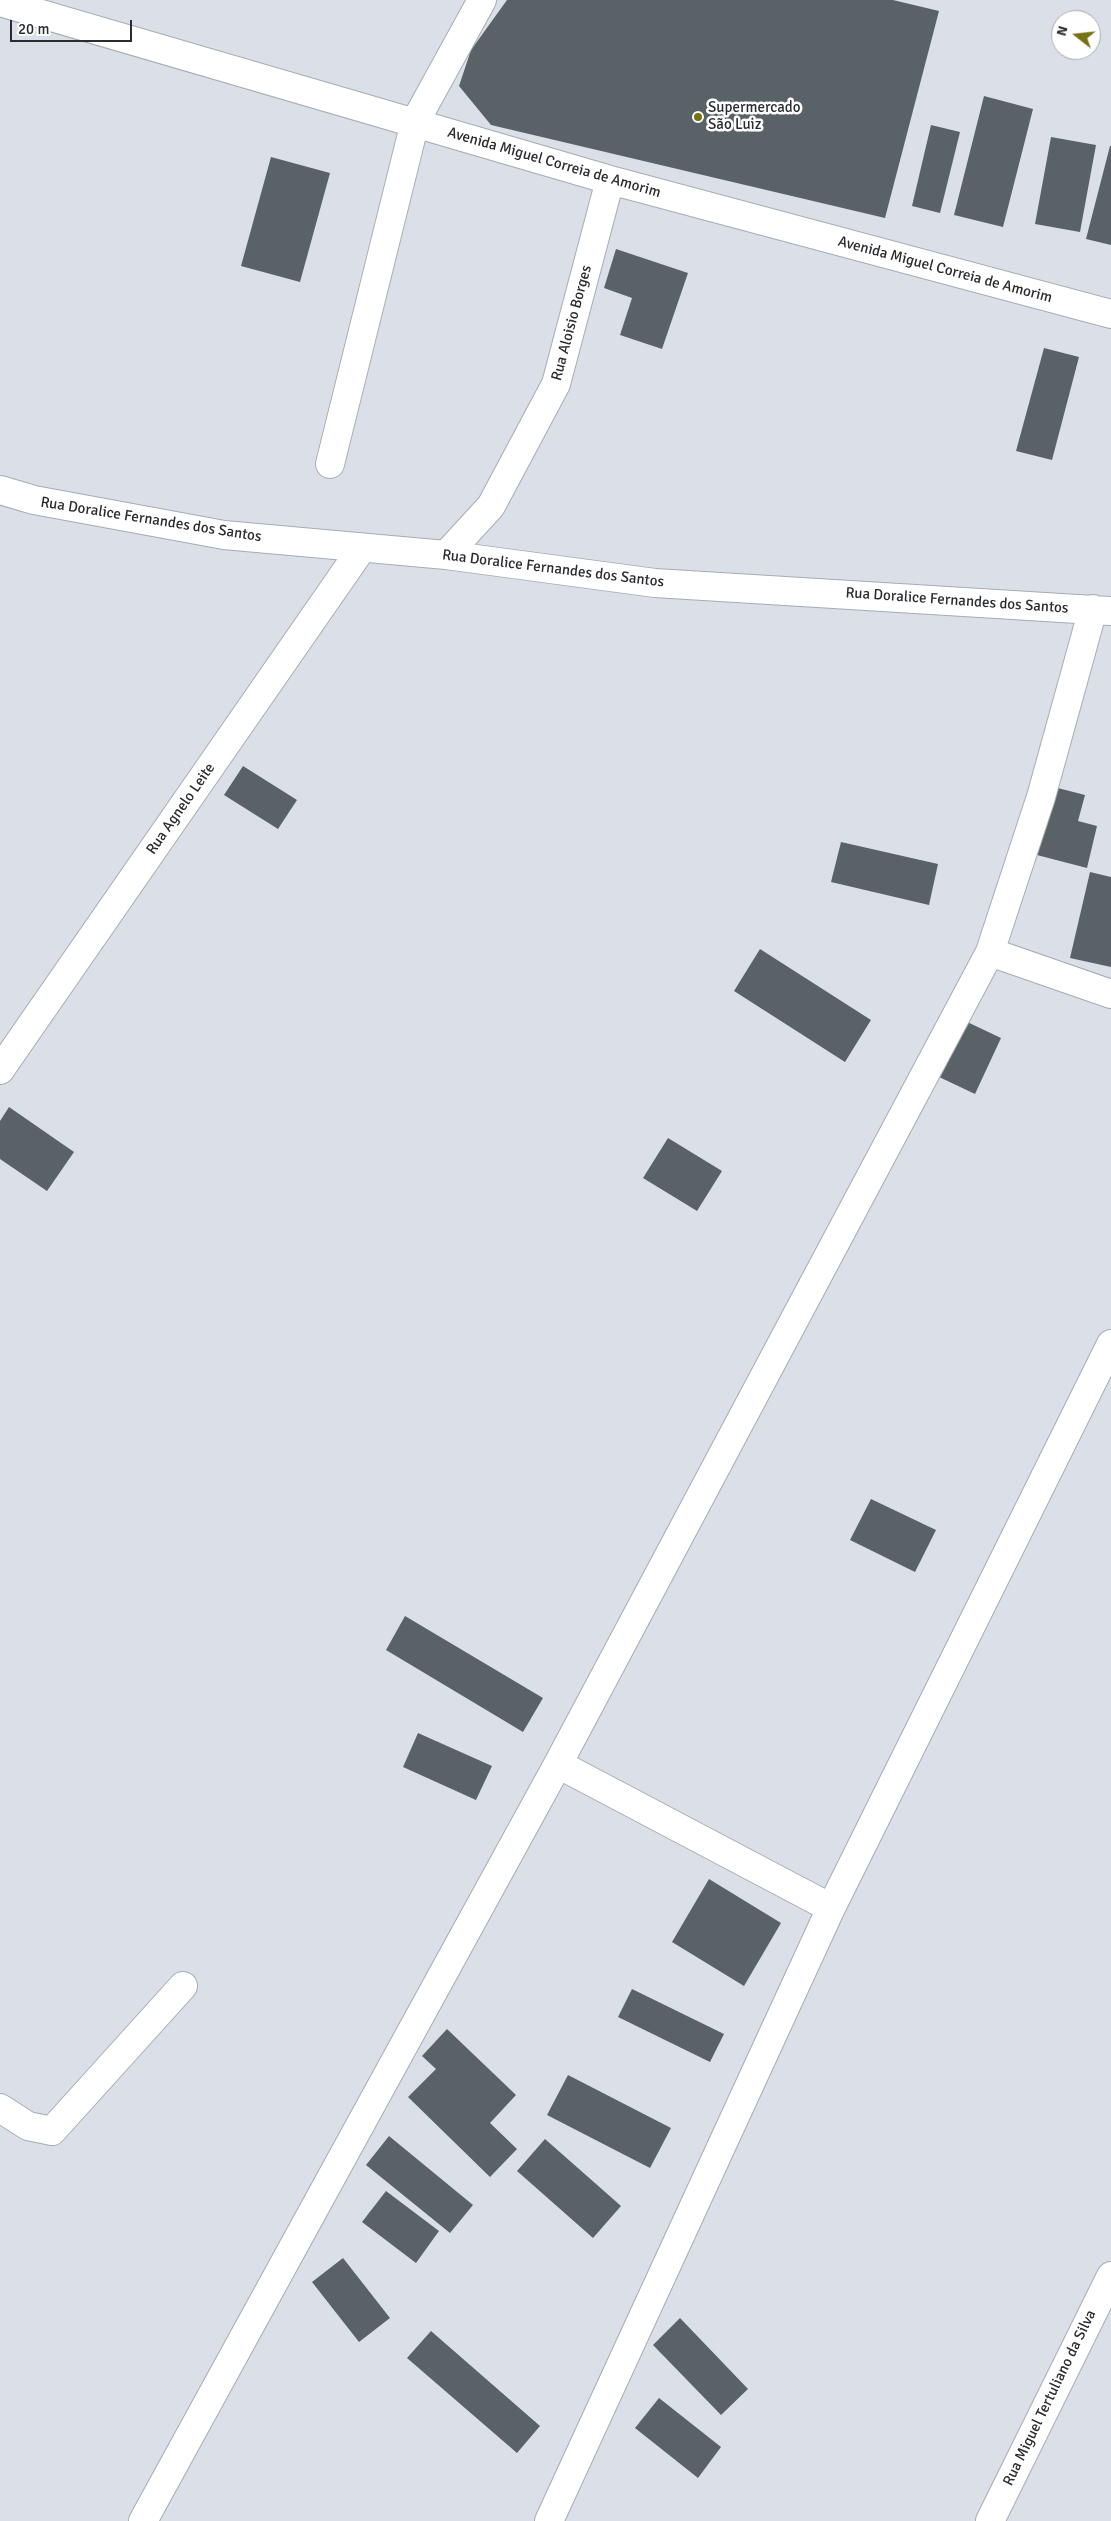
<!DOCTYPE html>
<html>
<head>
<meta charset="utf-8">
<style>
  body { margin:0 }
  #map { position:relative; width:1111px; height:2521px; overflow:hidden; background:#dbe0e8; font-family:Signika,sans-serif }
  canvas { display:block }
  .north { position:absolute; left:1051px; top:10px; width:50px; height:50px; box-sizing:border-box; background:#fff; border:1px solid #aaabac; border-radius:50%; rotate:286deg; font-size:14px; font-weight:700; line-height:20px; text-align:center; color:#2a2c2f }
  .north::after { content:''; display:block; margin:auto; width:18px; height:22px; background:#767215; clip-path:polygon(50% 0,100% 100%,50% 72%,0 100%) }
  .scale { position:absolute; left:10px; top:20px; width:122px; height:22px; box-sizing:border-box; border:2px solid #2a2c2f; border-top:0; padding-left:6px; font-size:15px; line-height:18px; white-space:nowrap; color:#2a2c2f; -webkit-text-stroke:4px #fff; paint-order:stroke }
</style>
</head>
<body>
<div id="map">
<canvas width="1111" height="2521"></canvas>
<div class="north">N</div>
<div class="scale">20 m</div>
</div>
<script>
const c = document.querySelector('canvas').getContext('2d');
c.lineJoin = 'round';
function fillPath(path, color) { c.fillStyle = color; c.fill(path, 'evenodd'); }
const toPath = rows => new Path2D(rows.map(r => 'M' + r).join(''));
function trace(path, color, width, dash) { c.strokeStyle = color; c.lineWidth = width; c.lineCap = dash ? 'butt' : 'round'; c.setLineDash(dash || []); c.stroke(path); }
function drawText(font, color, halo, rows, align = 'center') {
  c.font = font + ' Signika,sans-serif'; c.lineWidth = 5; c.setLineDash([]); c.textBaseline = 'middle'; c.strokeStyle = halo; c.fillStyle = color; for (const [text, x, y, turn = 0] of rows) {
    c.save(); c.translate(x, y); c.rotate((+turn || 0) * Math.PI / 180); c.textAlign = isNaN(turn) ? turn : align; if (halo) c.strokeText(text, 0, 0); c.fillText(text, 0, 0); c.restore();
  }
}
fillPath(toPath([
  [507,0,893,0,939,11,885,218,491,125,459,86,471,50],
  [984,96,1033,109,1003,227,954,215],
  [931,125,960,132,940,213,912,206],
  [1051,137,1096,145,1080,232,1035,224],
  [1110,146,1111,146,1111,245,1086,239],
  [271,157,330,173,300,282,241,266],
  [616,249,688,273,662,349,620,335,632,298,604,288],
  [1044,348,1079,357,1052,460,1016,451],
  [243,766,297,800,278,829,224,795],
  [1050,786,1085,795,1078,821,1097,826,1087,868,1033,854],
  [841,842,938,864,929,905,831,882],
  [1090,872,1111,877,1111,967,1070,958],
  [760,949,871,1020,845,1062,734,991],
  [963,1020,1001,1038,975,1094,937,1076],
  [9,1107,74,1152,47,1191,0,1159,0,1121],
  [668,1138,722,1171,697,1211,643,1178],
  [871,1499,936,1530,915,1572,850,1540],
  [405,1616,543,1698,523,1732,386,1650],
  [418,1733,492,1766,476,1800,403,1767],
  [709,1879,781,1923,744,1986,672,1942],
  [632,1989,724,2034,710,2062,618,2017],
  [447,2029,516,2095,490,2123,517,2149,490,2177,408,2097,436,2069,422,2056],
  [568,2075,671,2128,650,2168,547,2115],
  [389,2136,473,2205,450,2233,366,2165],
  [545,2139,621,2206,593,2238,517,2171],
  [386,2191,439,2231,416,2263,362,2222],
  [343,2258,390,2318,359,2342,312,2282],
  [680,2318,748,2389,721,2415,653,2345],
  [431,2331,540,2426,517,2453,407,2358],
  [659,2398,721,2447,698,2478,635,2428]
]), '#596266');
const minor = toPath([
  [0,2,610,180,1111,314],
  [330,464,415,122,482,0],
  [0,490,34,500,224,535,446,555,655,583,1110,611],
  [446,555,491,506,556,384,610,180],
  [990,952,1111,994],
  [0,1070,362,548],
  [558,1764,831,1908],
  [0,2108,28,2126,52,2131,183,1986],
  [143,2521,558,1764,990,952,1041,797,1093,609],
  [549,2521,831,1908,1111,1344],
  [990,2521,1111,2276]
]);
trace(minor, '#a6acb3', 30);
trace(minor, '#fff', 28);
for (const [x, y, r, color] of [
  [698,117,5,"#767215"]
]) { const dot = new Path2D(); dot.arc(x, y, r, 0, 2 * Math.PI); c.fillStyle = color; c.fill(dot); trace(dot, '#fff', 2); }
drawText('15px', '#2a2c2f', '#fff', [
  ["Supermercado",708,108],
  ["São Luiz",708,125]
], 'left');
drawText('15px', '#2a2c2f', '#fff', [
  ["Avenida Miguel Correia de Amorim",554,163,16],
  ["Avenida Miguel Correia de Amorim",945,270,15],
  ["Rua Aloisio Borges",572,323,-75],
  ["Rua Doralice Fernandes dos Santos",151,520,9],
  ["Rua Doralice Fernandes dos Santos",553,569,7],
  ["Rua Doralice Fernandes dos Santos",957,601,4],
  ["Rua Agnelo Leite",181,809,-55],
  ["Rua Miguel Tertuliano da Silva",1050,2398,-64]
]);
</script>
</body>
</html>
